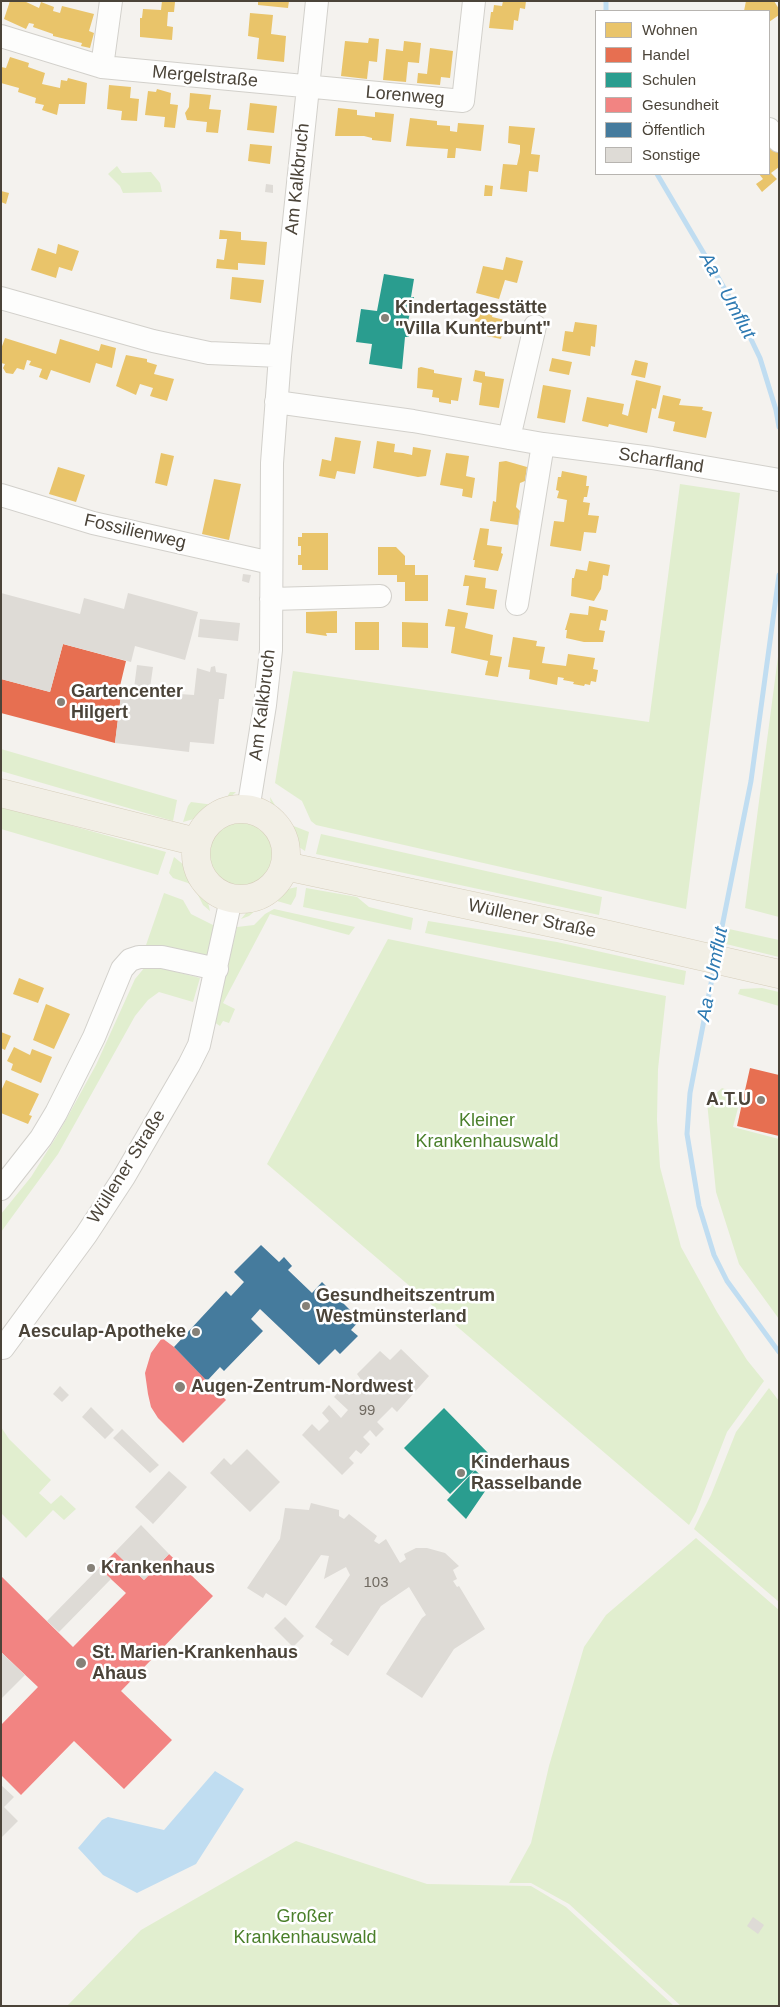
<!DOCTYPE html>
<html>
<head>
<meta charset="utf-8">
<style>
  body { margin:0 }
  #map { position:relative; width:780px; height:2007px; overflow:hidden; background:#f4f2ee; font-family:Arial,sans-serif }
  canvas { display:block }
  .frame { position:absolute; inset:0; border:2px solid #4b4439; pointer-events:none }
  .legend { position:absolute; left:595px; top:10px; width:175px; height:165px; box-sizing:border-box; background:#fff; border:1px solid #b7b4b0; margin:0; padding:6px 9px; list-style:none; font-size:15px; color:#4b4439 }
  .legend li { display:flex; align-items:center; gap:10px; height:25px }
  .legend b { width:25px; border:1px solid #b7b4b0 }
</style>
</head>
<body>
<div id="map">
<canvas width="780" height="2007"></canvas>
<div class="frame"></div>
<ul class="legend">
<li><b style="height:14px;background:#e9c46a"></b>Wohnen</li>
<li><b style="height:14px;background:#e76f51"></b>Handel</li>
<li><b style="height:14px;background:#2a9d8f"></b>Schulen</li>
<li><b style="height:14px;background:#f28482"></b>Gesundheit</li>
<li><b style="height:14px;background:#457b9d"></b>Öffentlich</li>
<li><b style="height:14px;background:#dedbd6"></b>Sonstige</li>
</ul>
</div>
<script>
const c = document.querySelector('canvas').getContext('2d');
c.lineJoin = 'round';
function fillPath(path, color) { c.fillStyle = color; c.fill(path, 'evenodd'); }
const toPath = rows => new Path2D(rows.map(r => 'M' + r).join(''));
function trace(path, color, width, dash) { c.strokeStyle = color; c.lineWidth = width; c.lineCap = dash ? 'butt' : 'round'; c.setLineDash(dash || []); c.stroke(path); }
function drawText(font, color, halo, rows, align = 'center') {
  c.font = font + ' Arial,sans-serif'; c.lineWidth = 5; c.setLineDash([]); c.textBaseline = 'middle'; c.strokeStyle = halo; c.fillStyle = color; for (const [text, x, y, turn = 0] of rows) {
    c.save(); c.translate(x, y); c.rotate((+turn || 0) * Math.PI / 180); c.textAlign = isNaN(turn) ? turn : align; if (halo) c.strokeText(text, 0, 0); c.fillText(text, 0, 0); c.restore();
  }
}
fillPath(toPath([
  [117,166,122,173,151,172,160,183,162,192,123,193,120,186,108,174],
  [680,484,740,493,686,909,316,825,311,821,302,801,275,783,293,671,649,722],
  [779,649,779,917,745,908],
  [1,749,177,800,173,821,1,771],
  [230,792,236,792,218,809,201,817,183,822,188,806,191,802,214,805,226,799],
  [270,797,286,823,309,832,305,851,296,845,278,818,271,806],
  [1,806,166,852,158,875,1,829],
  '207 855a33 33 0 1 1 66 0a33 33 0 1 1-66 0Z',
  [321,834,602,897,599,915,316,854],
  [174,857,189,869,207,898,210,911,203,905,195,889,188,883,173,878,169,873],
  [297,887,296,896,291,905,277,901,262,905,249,916,241,919,251,907,279,891],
  [306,888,357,897,369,907,413,918,411,930,303,907],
  [164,893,183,900,191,914,215,926,206,959,145,948],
  [274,909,355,927,349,935,270,914,223,1003,235,1009,229,1023,223,1021,220,1026,214,1022,237,927,254,925,265,914],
  [428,921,557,942,686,971,684,985,425,933],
  [729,929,779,940,779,957,726,944],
  [388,939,666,996,658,1069,657,1120,660,1167,681,1247,717,1312,747,1360,764,1381,727,1432,696,1512,689,1525,267,1164],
  [145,967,161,968,200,978,193,1002,159,992,148,1000,135,1016,58,1154,1,1232,1,1214,31,1177,58,1134,96,1065,135,979],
  [762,988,779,992,779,1006,738,994,740,989],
  [722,1088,733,1092,738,1108,733,1127,779,1139,779,1319,739,1264,716,1192,707,1102],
  [769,1388,779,1401,779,1602,694,1529,711,1495,736,1432],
  [1,1427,9,1439,51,1480,39,1493,51,1504,61,1495,76,1509,64,1520,53,1510,26,1538,1,1513],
  [696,1538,779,1610,779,2006,681,2006,569,1904,531,1883,509,1883,531,1843,549,1766,584,1647,606,1615],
  [296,1841,427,1884,531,1886,566,1907,674,2006,67,2006,141,1930]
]), '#e1eecf');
fillPath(toPath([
  [215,1771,244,1789,196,1864,137,1893,103,1875,78,1848,102,1820,108,1817,164,1830]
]), '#c0ddf1');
fillPath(toPath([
  [10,1,24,1,39,8,41,2,54,7,53,11,60,13,62,6,94,14,89,31,94,33,90,48,81,46,82,43,53,36,53,34,33,27,34,24,29,23,26,29,4,19],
  [162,1,175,2,174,12,168,12,167,26,173,27,172,40,140,37,140,18,142,18,143,9,161,10],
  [258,1,289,1,288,8,258,5],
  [503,1,526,1,525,9,520,8,518,21,514,20,513,30,489,28,491,12,493,12,494,5,502,6],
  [746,1,774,1,779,9,779,15,769,22,769,11,744,11],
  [250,13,273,15,271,34,286,36,284,62,257,59,259,38,248,36],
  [369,38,379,39,377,62,369,61,367,79,341,76,345,41,368,43],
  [404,41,421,43,419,63,408,62,406,82,383,80,386,49,403,51],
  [430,48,453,51,450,78,441,77,440,85,417,83,418,73,427,74],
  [10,57,29,63,28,67,45,73,42,84,60,88,61,80,67,81,68,78,87,83,85,104,59,104,57,115,42,110,44,105,35,103,36,98,18,92,19,88,1,83,1,67,6,68],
  [109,85,131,87,130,98,139,99,137,121,121,120,122,111,107,109],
  [157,89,171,93,170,104,178,105,175,128,164,127,165,117,145,115,148,91,156,92],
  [190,93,211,95,209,109,221,110,218,133,206,132,207,122,187,120,185,113,189,107],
  [250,103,277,106,274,133,247,130],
  [338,108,357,110,357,115,375,117,375,112,394,114,391,142,372,140,372,138,364,136,335,136],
  [410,118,437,121,437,125,450,126,450,131,457,132,458,123,484,125,481,151,456,148,455,158,447,158,448,149,406,146],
  [509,126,535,128,531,154,540,155,538,172,529,171,527,192,500,189,503,164,517,165,520,152,520,145,508,143],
  [769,141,779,153,779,167,771,173,777,179,762,192,756,184,763,179,759,174,769,174],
  [250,144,272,146,270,164,248,161],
  [485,185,493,186,492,196,484,196],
  [1,191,9,193,6,204,1,202],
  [220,230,241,232,241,240,267,242,265,265,238,263,238,270,216,268,217,259,224,260,227,239,219,239],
  [58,244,79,251,72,271,59,267,56,278,31,270,38,248,56,254],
  [506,257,523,261,517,283,505,280,499,299,476,293,483,266,503,270],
  [232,277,264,280,261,303,230,299],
  [474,301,495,306,492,317,505,320,501,339,473,333,476,315,471,313],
  [575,322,597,325,595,347,591,346,590,356,562,351,565,331,573,332],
  [5,338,56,354,60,339,99,351,101,344,116,348,112,368,96,363,90,383,51,370,47,380,39,377,42,369,29,365,31,361,27,360,24,370,17,368,13,374,6,373,3,368,5,364,1,363,1,349],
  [126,355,147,359,147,362,157,365,154,374,174,379,167,401,150,396,153,388,140,384,136,395,116,386],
  [552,358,572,362,569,375,549,371],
  [635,360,648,363,645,378,631,375],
  [421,367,434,370,434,373,462,378,458,401,451,400,451,404,439,402,439,398,432,397,433,390,417,388,418,368],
  [475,370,485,372,485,376,504,379,499,408,479,405,482,383,473,381],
  [636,380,661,386,656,409,652,408,647,433,609,424,608,427,582,421,587,397,624,404,622,414,628,416],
  [543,385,571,390,565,423,537,418],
  [663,395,681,399,679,405,703,407,702,410,712,412,706,438,673,431,675,422,658,418],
  [335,437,361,441,355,474,337,471,335,479,319,476,322,459,331,461],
  [377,441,395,444,394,452,403,453,412,455,413,447,431,450,426,476,418,477,373,468],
  [161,453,174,456,167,486,155,483],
  [446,453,469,456,466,476,475,478,472,498,462,496,463,489,440,485],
  [506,461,527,467,525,481,520,483,516,507,520,511,518,525,490,521,493,501,496,502,499,462],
  [58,467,85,475,76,502,49,494],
  [562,471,587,476,586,486,589,486,587,497,584,497,583,502,590,503,588,515,599,516,596,533,584,532,581,551,550,546,554,521,564,522,567,500,557,498,559,491,556,490,558,477,561,477],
  [214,479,241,484,229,540,202,534],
  [480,528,489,529,487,545,502,547,501,553,503,554,498,571,474,567,475,560,473,560],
  [302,533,328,533,328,570,302,570,302,565,298,565,298,555,301,555,301,546,298,546,298,537,302,537],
  [378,547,396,547,405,556,405,565,415,565,415,575,428,575,428,601,405,601,405,582,397,582,397,575,378,575],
  [589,561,610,565,608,576,603,575,601,589,594,601,571,596,572,578,574,578,576,569,587,571],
  [465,575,486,578,485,588,497,590,494,609,466,605,469,586,463,586],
  [589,606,608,610,606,621,601,620,599,630,605,631,603,642,584,642,566,638,567,630,565,630,570,613,588,615],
  [448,609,468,613,465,628,493,635,490,655,502,657,498,677,485,675,488,661,451,653,455,627,445,626],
  [337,611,337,633,326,633,327,636,306,633,306,612],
  [355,622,379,622,379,650,355,650],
  [402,622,428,623,428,648,402,647],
  [513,637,537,641,536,646,545,647,542,663,566,666,568,654,595,658,593,669,598,670,596,682,591,681,590,685,585,684,584,686,573,684,574,682,563,680,564,678,558,677,557,685,529,679,530,670,508,667],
  [19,978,44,988,38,1003,13,994],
  [46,1004,70,1014,54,1049,33,1040],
  [1,1032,11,1036,5,1050,1,1048],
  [14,1047,30,1055,32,1049,52,1057,41,1083,11,1070,13,1064,7,1061],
  [6,1080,39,1094,29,1115,32,1116,28,1124,1,1113,1,1091]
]), '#e9c46a');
fillPath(toPath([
  [63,644,126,661,120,686,122,687,115,743,1,713,1,679,50,692],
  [750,1068,779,1075,779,1136,737,1126]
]), '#e76f51');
fillPath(toPath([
  [384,274,414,279,411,297,414,297,406,329,410,330,409,337,405,337,402,369,369,364,372,344,356,342,361,309,377,311],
  [444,1408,490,1455,450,1494,404,1448],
  [475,1470,490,1484,466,1519,447,1500]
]), '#2a9d8f');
fillPath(toPath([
  [162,1338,174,1347,226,1400,183,1443,158,1418,151,1407,148,1394,145,1373,151,1353],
  [115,1552,144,1580,169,1554,213,1596,121,1691,172,1740,124,1789,74,1741,21,1795,1,1775,1,1725,38,1687,1,1652,1,1576,73,1647,126,1593,99,1568]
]), '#f28482');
fillPath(toPath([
  [261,1245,279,1262,284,1257,292,1266,288,1270,312,1293,322,1282,360,1320,351,1330,358,1336,340,1354,335,1349,319,1365,260,1309,251,1319,263,1331,224,1371,220,1367,207,1381,174,1347,226,1291,231,1296,244,1282,234,1272]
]), '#457b9d');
trace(toPath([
  [606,1,606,11],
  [657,174,736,308,760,358,776,410,779,427],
  [717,952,751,781,779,575],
  [714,968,690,1093,687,1134,699,1206,714,1255,727,1281,779,1352]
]), '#c0ddf1', 5);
fillPath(toPath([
  [266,184,273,185,273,193,265,192],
  [243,574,251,575,249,583,242,581],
  [1,593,80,614,84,598,124,609,128,593,198,612,185,660,135,646,131,662,63,644,50,692,1,679],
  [200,619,240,623,238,641,198,637],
  [137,665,153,667,150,688,138,687,138,689,180,694,194,695,197,668,210,672,211,667,215,666,216,672,227,674,224,699,219,699,214,744,190,742,189,752,115,743,122,687,134,688],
  [401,1349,429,1376,397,1412,392,1407,377,1422,384,1429,376,1437,370,1430,363,1437,370,1444,361,1454,356,1450,349,1458,354,1463,342,1475,302,1435,312,1424,319,1431,329,1421,322,1413,329,1405,341,1418,348,1410,334,1397,342,1388,349,1395,362,1381,357,1374,380,1351,390,1360],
  [60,1386,69,1395,62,1402,53,1394],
  [91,1407,114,1430,105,1439,82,1417],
  [122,1429,159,1465,150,1473,113,1438],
  [247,1449,280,1482,250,1512,210,1473,224,1458,231,1465],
  [169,1471,187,1487,153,1524,135,1507],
  [311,1503,339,1510,339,1516,344,1519,349,1514,377,1536,374,1541,379,1544,386,1539,400,1563,406,1559,404,1554,416,1548,427,1548,445,1553,459,1566,453,1570,457,1579,453,1581,457,1587,459,1586,485,1629,454,1649,422,1698,386,1674,422,1618,426,1615,409,1587,381,1606,348,1656,330,1644,333,1640,315,1627,350,1575,346,1567,324,1579,329,1556,321,1555,286,1606,266,1593,263,1598,247,1588,280,1539,285,1508,309,1510],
  [141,1525,169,1554,144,1580,115,1552],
  [99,1568,111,1579,59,1632,47,1621],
  [285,1617,304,1636,293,1647,274,1628],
  [1,1652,25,1675,1,1699],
  [1,1785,14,1797,4,1807,18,1821,1,1838],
  [753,1917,764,1925,758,1934,747,1926]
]), '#dedbd6');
const minor = toPath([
  [111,1,102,67,463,101,474,1],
  [1,36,102,67],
  [769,129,779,141],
  [1,298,153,341,209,353,280,356],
  [276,402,413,421,543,444,652,458,779,480],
  [509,438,535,326],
  [1,495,93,523,271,563],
  [271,599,380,596],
  [517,604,543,444],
  [248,810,265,705,271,650,272,463,280,356,317,1],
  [1,1189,41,1138,56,1113,94,1037,122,969,130,960,139,957,162,957,217,969],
  [3,1348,86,1235,124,1177,189,1065,199,1045,231,899]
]);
const major = toPath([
  [1,793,197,842],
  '196 854a45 45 0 1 1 90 0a45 45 0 1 1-90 0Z',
  [285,866,609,935,779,974]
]);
trace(minor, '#d2d0cb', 24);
trace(major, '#d6cebb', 29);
trace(minor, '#fdfdfc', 22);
trace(major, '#f2efe6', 28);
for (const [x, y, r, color] of [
  [385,318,5,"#868178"],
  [61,702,5,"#868178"],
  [761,1100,5,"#868178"],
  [306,1306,5,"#868178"],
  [196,1332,5,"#868178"],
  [180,1387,6,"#868178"],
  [461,1473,5,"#868178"],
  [91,1568,5,"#868178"],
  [81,1663,6,"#868178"]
]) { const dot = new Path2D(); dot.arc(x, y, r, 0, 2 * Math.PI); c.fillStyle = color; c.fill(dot); trace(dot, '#fff', 2); }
drawText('15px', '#706a61', null, [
  ["99",367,1411],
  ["103",376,1583]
]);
drawText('18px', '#4b4439', '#fff', [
  ["Mergelstraße",205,77,5],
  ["Lorenweg",405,96,5],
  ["Am Kalkbruch",298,179,-84],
  ["Scharfland",661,461,9],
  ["Fossilienweg",135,532,13],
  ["Am Kalkbruch",263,705,-83],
  ["Wüllener Straße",532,919,12],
  ["Wüllener Straße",127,1167,-58]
]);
drawText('bold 18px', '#4b4439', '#fff', [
  ["Kindertagesstätte",395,308],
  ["\"Villa Kunterbunt\"",395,329],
  ["Gartencenter",71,692],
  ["Hilgert",71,713],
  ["A.T.U",751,1100,"right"],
  ["Gesundheitszentrum",316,1296],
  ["Westmünsterland",316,1317],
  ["Aesculap-Apotheke",186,1332,"right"],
  ["Augen-Zentrum-Nordwest",191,1387],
  ["Kinderhaus",471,1463],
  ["Rasselbande",471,1484],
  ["Krankenhaus",101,1568],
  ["St. Marien-Krankenhaus",92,1653],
  ["Ahaus",92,1674]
], 'left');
drawText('18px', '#4a7f2a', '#fff', [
  ["Kleiner",487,1121],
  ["Krankenhauswald",487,1142],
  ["Großer",305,1917],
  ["Krankenhauswald",305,1938]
]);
drawText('italic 19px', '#2e7ab2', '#fff', [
  ["Aa - Umflut",727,296,61],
  ["Aa - Umflut",713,974,-79]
]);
</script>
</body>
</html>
